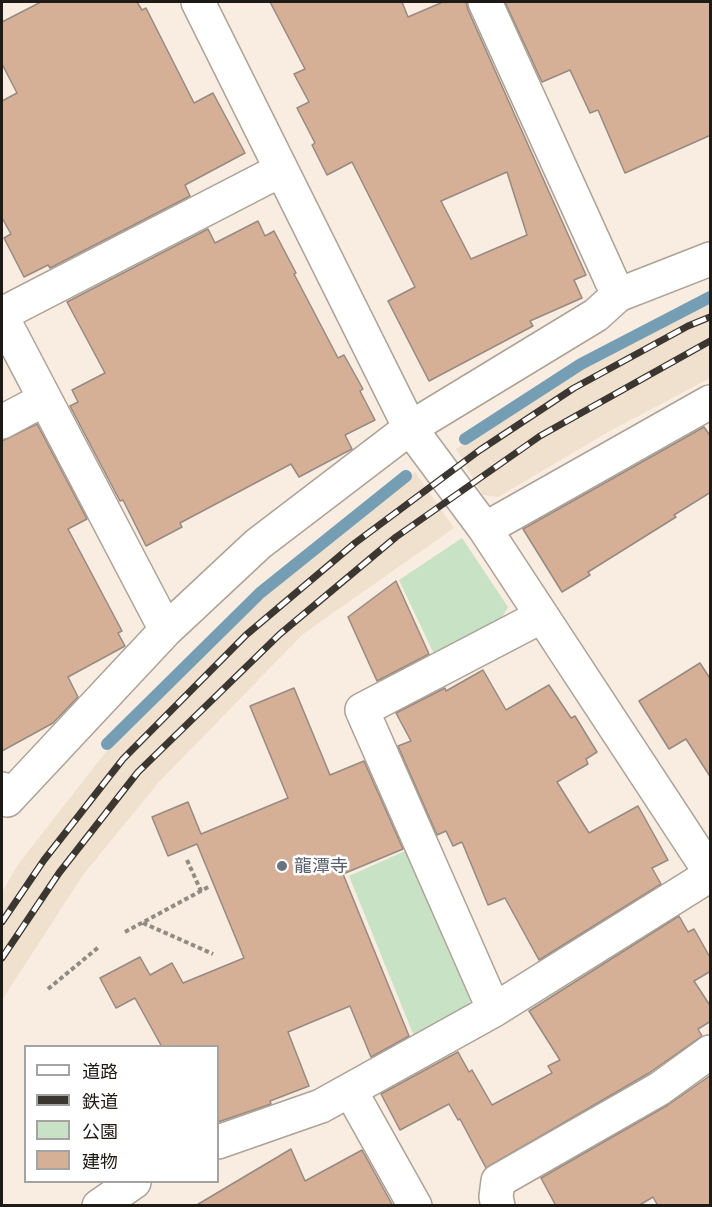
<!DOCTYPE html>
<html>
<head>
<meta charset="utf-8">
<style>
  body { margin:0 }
  #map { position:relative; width:712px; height:1207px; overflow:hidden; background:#f8ede0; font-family:Commissioner,"Noto Sans JP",sans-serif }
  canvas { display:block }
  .frame { position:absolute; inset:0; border:3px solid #1e1a15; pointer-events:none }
  .legend { position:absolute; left:24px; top:1045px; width:195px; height:138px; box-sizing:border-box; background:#fff; border:2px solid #a5a3a1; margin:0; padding:8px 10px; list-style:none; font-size:18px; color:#1e1a15 }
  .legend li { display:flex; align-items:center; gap:12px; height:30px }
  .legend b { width:30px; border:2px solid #a5a3a1 }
</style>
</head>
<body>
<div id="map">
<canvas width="712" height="1207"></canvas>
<div class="frame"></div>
<ul class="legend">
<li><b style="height:8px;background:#fff"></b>道路</li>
<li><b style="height:8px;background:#3b3630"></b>鉄道</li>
<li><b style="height:16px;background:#c7e2c4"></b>公園</li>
<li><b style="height:16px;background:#d6af97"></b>建物</li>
</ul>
</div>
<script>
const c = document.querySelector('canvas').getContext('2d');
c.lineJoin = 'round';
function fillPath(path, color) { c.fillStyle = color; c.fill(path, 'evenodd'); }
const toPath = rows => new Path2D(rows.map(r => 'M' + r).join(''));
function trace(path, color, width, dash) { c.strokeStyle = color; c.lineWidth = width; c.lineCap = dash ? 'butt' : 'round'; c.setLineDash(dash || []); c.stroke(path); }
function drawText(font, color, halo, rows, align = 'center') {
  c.font = font + ' Commissioner,"Noto Sans JP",sans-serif'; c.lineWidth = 5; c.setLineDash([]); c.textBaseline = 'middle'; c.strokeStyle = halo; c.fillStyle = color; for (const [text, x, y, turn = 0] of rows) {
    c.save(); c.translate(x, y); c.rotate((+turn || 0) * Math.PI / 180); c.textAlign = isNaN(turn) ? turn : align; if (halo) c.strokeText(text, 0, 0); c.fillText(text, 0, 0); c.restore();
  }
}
fillPath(toPath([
  [710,302,710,378,608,432,498,497,483,495,456,449,584,367],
  [415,472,454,528,303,634,158,783,83,875,2,1000,2,892,19,863,110,747,263,596]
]), '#f0e0ce');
fillPath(toPath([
  [462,538,508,607,498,624,434,654,399,580],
  [405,851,470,1000,468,1010,416,1041,349,876]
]), '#c7e2c4');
trace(toPath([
  [465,439,581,364,710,297],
  [107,744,260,593,406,476]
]), '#759eb5', 12);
const building = toPath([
  [41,2,137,2,142,10,146,8,194,103,213,93,245,153,185,185,190,196,50,268,48,265,24,277,4,238,11,234,2,218,2,101,17,93,2,64,2,22,41,2],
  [270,2,402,2,408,17,443,2,466,2,468,10,586,275,574,280,582,298,530,321,533,326,429,381,388,301,415,287,352,162,327,175,312,145,315,143,297,108,309,102,294,74,305,69,270,2],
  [507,172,527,235,471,259,441,201,507,172],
  [505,2,711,2,711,135,625,173,598,110,590,113,570,70,542,82,505,2],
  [258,221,265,236,274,231,296,273,294,274,338,358,344,355,363,389,360,391,375,420,345,435,352,449,348,451,299,477,291,464,180,523,182,527,146,546,123,500,120,501,70,406,78,402,72,390,105,373,67,302,208,229,215,243,258,221],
  [37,424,87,519,68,529,122,631,118,633,125,646,68,677,78,697,53,723,2,751,2,441,37,424],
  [704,427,711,437,711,492,674,515,676,517,588,572,590,575,562,592,523,529,704,427],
  [396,581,429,654,377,681,348,617,396,581],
  [700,663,711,680,711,778,686,739,669,749,639,701,700,663],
  [483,670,506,710,549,685,571,718,575,716,597,752,586,759,588,764,557,782,589,833,638,806,668,860,652,868,661,884,539,960,505,898,488,905,462,842,453,846,446,831,437,835,398,746,411,741,396,713,445,688,446,691,483,670],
  [294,688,330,775,364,761,403,849,343,874,409,1036,371,1057,350,1006,288,1032,309,1086,270,1101,271,1104,218,1122,218,1047,162,1047,135,998,116,1008,100,978,140,957,150,975,172,963,183,983,244,958,197,844,168,856,152,817,188,802,201,834,288,798,250,706,294,688],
  [679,916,688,932,694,929,711,959,711,971,694,981,711,1007,711,1021,698,1029,702,1036,649,1073,486,1168,460,1119,458,1120,449,1104,400,1130,381,1094,458,1052,469,1072,472,1070,492,1105,552,1073,548,1066,560,1060,529,1011,679,916],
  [711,1075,711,1206,658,1206,653,1197,638,1206,556,1206,541,1178,668,1105,711,1075],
  [291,1149,305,1181,362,1150,393,1206,195,1206,291,1149]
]);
fillPath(building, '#d6af97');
trace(building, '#978a82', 1.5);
const minor = toPath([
  [198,2,410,428,485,529,710,872],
  [485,2,618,295],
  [2,314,281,170],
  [2,317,166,630],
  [2,422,45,399],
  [485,529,710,402],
  [2,789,7,800,166,630,258,544,410,428,596,315,618,295,710,259],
  [494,1010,362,710,542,616],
  [350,1090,415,1206],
  [218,1142,321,1106,494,1010,710,875],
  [99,1206,134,1182],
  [498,1206,496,1197,498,1181,659,1089,710,1052]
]);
trace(minor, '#aca296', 36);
trace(toPath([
  [187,860,201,891],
  [143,923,213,954],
  [125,932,210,886],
  [48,989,100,946]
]), '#938b82', 4, [4.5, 3]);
trace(minor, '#fff', 33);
const rail = toPath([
  [2,922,44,860,123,759,246,635,355,543,480,450,574,388,688,326,710,317],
  [2,958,59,873,138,772,280,634,396,537,540,436,710,341]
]);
trace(rail, '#3b3630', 7);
trace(rail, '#fff', 4.5, [14]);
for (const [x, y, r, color] of [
  [282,866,6,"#6b7280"]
]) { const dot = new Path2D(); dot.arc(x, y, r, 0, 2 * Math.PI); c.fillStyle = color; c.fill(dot); trace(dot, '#fff', 2); }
drawText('18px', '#5b616d', '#fff', [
  ["龍潭寺",294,866]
], 'left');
</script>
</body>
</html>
